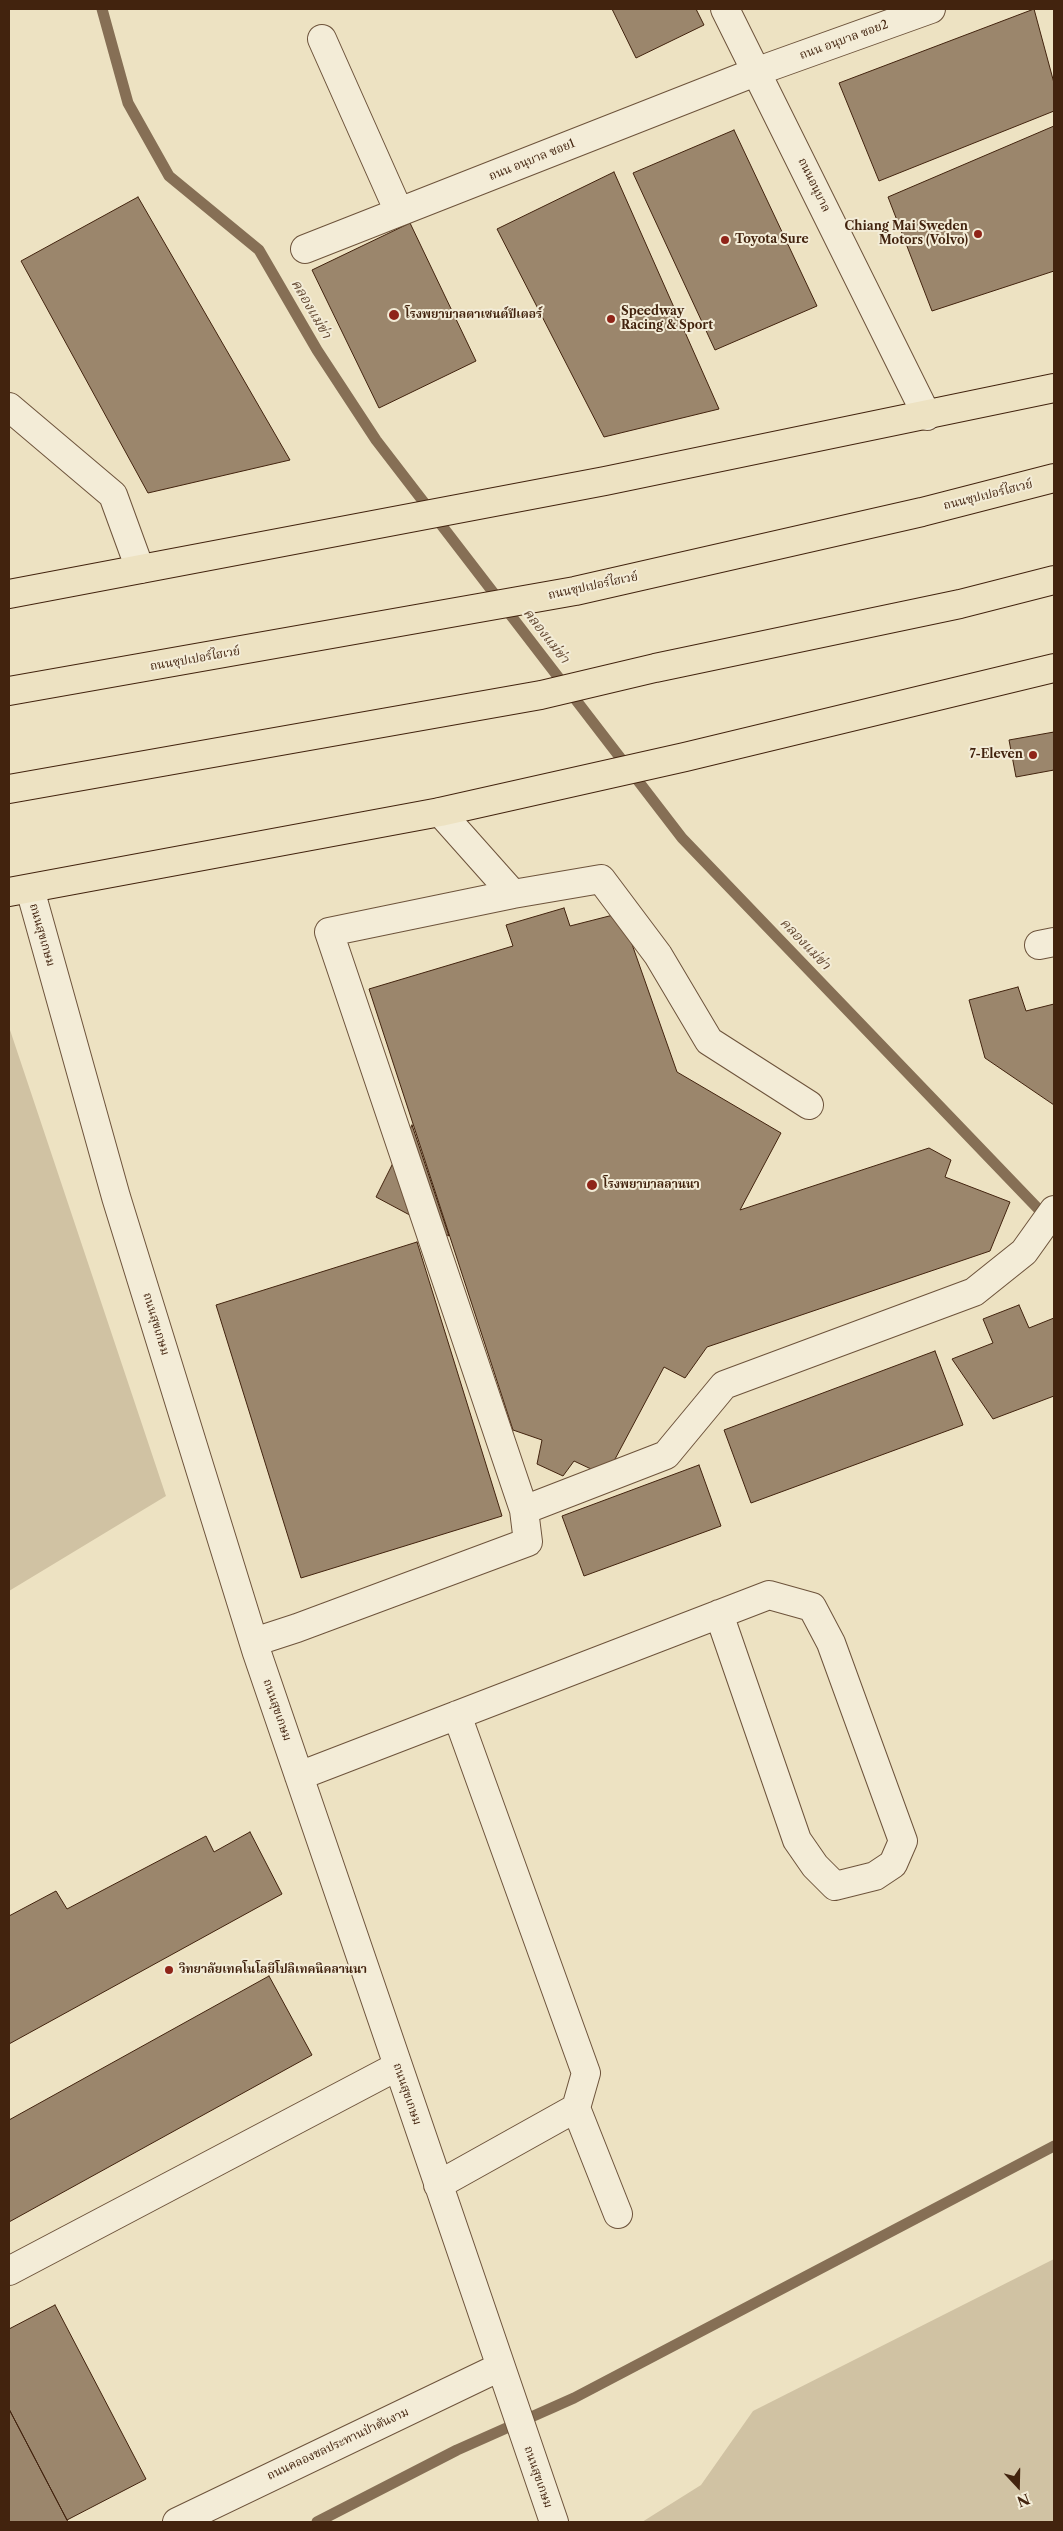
<!DOCTYPE html>
<html>
<head>
<meta charset="utf-8">
<style>
  body { margin:0 }
  #map { position:relative; width:1063px; height:2531px; overflow:hidden; background:#ede2c2; font-family:"Libre Caslon Text",serif }
  canvas { display:block }
  .frame { position:absolute; inset:0; border:10px solid #42230e; pointer-events:none }
  .north { position:absolute; left:993px; top:2461px; width:50px; height:50px; -webkit-text-stroke:4px #f3ecd7; paint-order:stroke; rotate:159deg; font-size:14px; font-weight:700; line-height:20px; text-align:center; color:#42230e }
  .north::after { content:''; display:block; margin:auto; width:18px; height:22px; background:#42230e; clip-path:polygon(50% 0,100% 100%,50% 72%,0 100%) }
</style>
</head>
<body>
<div id="map">
<canvas width="1063" height="2531"></canvas>
<div class="frame"></div>
<div class="north">N</div>
</div>
<script>
const c = document.querySelector('canvas').getContext('2d');
c.lineJoin = 'round';
function fillPath(path, color) { c.fillStyle = color; c.fill(path, 'evenodd'); }
const toPath = rows => new Path2D(rows.map(r => 'M' + r).join(''));
function trace(path, color, width, dash) { c.strokeStyle = color; c.lineWidth = width; c.lineCap = dash ? 'butt' : 'round'; c.setLineDash(dash || []); c.stroke(path); }
function drawText(font, color, halo, rows, align = 'center') {
  c.font = font + ' "Libre Caslon Text","Noto Serif Thai",serif'; c.lineWidth = 4; c.setLineDash([]); c.textBaseline = 'middle'; c.strokeStyle = halo; c.fillStyle = color; for (const [text, x, y, turn = 0] of rows) {
    c.save(); c.translate(x, y); c.rotate((+turn || 0) * Math.PI / 180); c.textAlign = isNaN(turn) ? turn : align; if (halo) c.strokeText(text, 0, 0); c.fillText(text, 0, 0); c.restore();
  }
}
fillPath(toPath([
  [9,1027,166,1496,9,1591],
  [1054,2259,1054,2522,642,2522,701,2485,753,2411]
]), '#d0c2a3');
trace(toPath([
  [102,9,128,103,169,176,259,250,317,350,376,440,682,838,1048,1219],
  [317,2522,457,2450,574,2398,1054,2146]
]), '#866f55', 11);
const building = toPath([
  [612,9,696,9,704,25,636,58,612,9],
  [1034,9,1054,83,1054,111,879,181,839,83,1034,9],
  [1054,126,1054,271,932,311,888,197,1054,126],
  [734,130,817,306,715,350,633,173,734,130],
  [614,172,719,409,604,437,497,229,614,172],
  [138,197,290,460,148,493,21,261,138,197],
  [410,223,476,361,379,408,312,270,410,223],
  [1054,732,1054,770,1016,777,1009,740,1054,732],
  [564,908,570,926,621,913,677,1072,781,1133,740,1210,929,1148,951,1160,945,1177,1010,1202,990,1251,707,1347,685,1378,664,1367,606,1476,574,1461,563,1476,537,1464,542,1440,513,1430,369,989,513,946,506,925,564,908],
  [1018,987,1026,1011,1054,1004,1054,1105,985,1058,969,1000,1018,987],
  [412,1125,449,1236,376,1197,412,1125],
  [417,1242,502,1516,301,1578,216,1305,417,1242],
  [1019,1305,1029,1328,1054,1318,1054,1396,993,1419,952,1359,993,1343,983,1319,1019,1305],
  [935,1351,963,1425,751,1503,724,1430,935,1351],
  [699,1465,721,1526,584,1576,562,1516,699,1465],
  [250,1832,282,1894,9,2044,9,1916,56,1891,67,1909,206,1836,214,1852,250,1832],
  [269,1976,312,2055,9,2222,9,2120,269,1976],
  [55,2305,146,2479,67,2520,9,2409,9,2329,55,2305],
  [9,2409,67,2520,68,2522,9,2522,9,2409]
]);
fillPath(building, '#9b866c');
trace(building, '#42230e', 1);
const minor = toPath([
  [725,9,927,416],
  [322,39,399,212],
  [305,249,758,71,931,9],
  [9,407,113,495,140,569],
  [440,812,513,894,601,879,658,955,709,1041,809,1105],
  [30,889,116,1197,257,1653,554,2522],
  [513,894,329,932,524,1510],
  [1039,945,1054,942],
  [254,1642,297,1628,528,1542,524,1510,666,1455,724,1385,974,1292,1024,1252,1054,1210],
  [299,1776,769,1595,812,1607,831,1643,903,1841,893,1864,875,1876,835,1886,815,1866,797,1840,719,1614],
  [576,2108,618,2214],
  [438,2185,576,2108,586,2073,457,1715],
  [9,2271,398,2066],
  [177,2522,500,2367]
]);
const major = toPath([
  [9,594,605,481,1054,388],
  [9,892,440,812,685,757,1054,668]
]);
const highway = toPath([
  [9,691,575,591,922,512,1054,478],
  [9,789,541,695,655,668,960,604,1054,580]
]);
trace(minor, '#6d533b', 30);
trace(major, '#42230e', 30);
trace(highway, '#42230e', 30);
trace(minor, '#f3ecd7', 28);
trace(major, '#ede2c2', 28);
trace(highway, '#ede2c2', 28);
for (const [x, y, r, color] of [
  [978,234,5,"#8f2418"],
  [725,240,5,"#8f2418"],
  [394,315,6,"#8f2418"],
  [611,319,5,"#8f2418"],
  [1033,755,5,"#8f2418"],
  [592,1185,6,"#8f2418"],
  [169,1970,5,"#8f2418"]
]) { const dot = new Path2D(); dot.arc(x, y, r, 0, 2 * Math.PI); c.fillStyle = color; c.fill(dot); trace(dot, '#f3ecd7', 2); }
drawText('12px', '#42230e', '#f3ecd7', [
  ["ถนน อนุบาล ซอย2",844,40,-20],
  ["ถนน อนุบาล ซอย1",532,160,-22],
  ["ถนนอนุบาล",814,185,64],
  ["ถนนซุปเปอร์ไฮเวย์",988,495,-14],
  ["ถนนซุปเปอร์ไฮเวย์",593,586,-12],
  ["ถนนซุปเปอร์ไฮเวย์",195,659,-10],
  ["ถนนสุขเกษม",42,935,74],
  ["ถนนสุขเกษม",156,1324,73],
  ["ถนนสุขเกษม",277,1710,71],
  ["ถนนสุขเกษม",407,2094,71],
  ["ถนนคลองชลประทานป่าตันงาม",338,2444,-25],
  ["ถนนสุขเกษม",538,2477,71]
]);
drawText('bold 12px', '#42230e', '#f3ecd7', [
  ["Chiang Mai Sweden",968,227,"right"],
  ["Motors (Volvo)",968,241,"right"],
  ["Toyota Sure",735,240],
  ["Speedway",621,312],
  ["Racing & Sport",621,326],
  ["โรงพยาบาลตาเซนต์ปีเตอร์",405,315],
  ["7-Eleven",1023,755,"right"],
  ["โรงพยาบาลลานนา",603,1185],
  ["วิทยาลัยเทคโนโลยีโปลิเทคนิคลานนา",179,1970]
], 'left');
drawText('italic 14px', '#644932', '#f3ecd7', [
  ["คลองแม่ข่า",311,309,60],
  ["คลองแม่ข่า",546,636,52],
  ["คลองแม่ข่า",805,944,46]
]);
</script>
</body>
</html>
